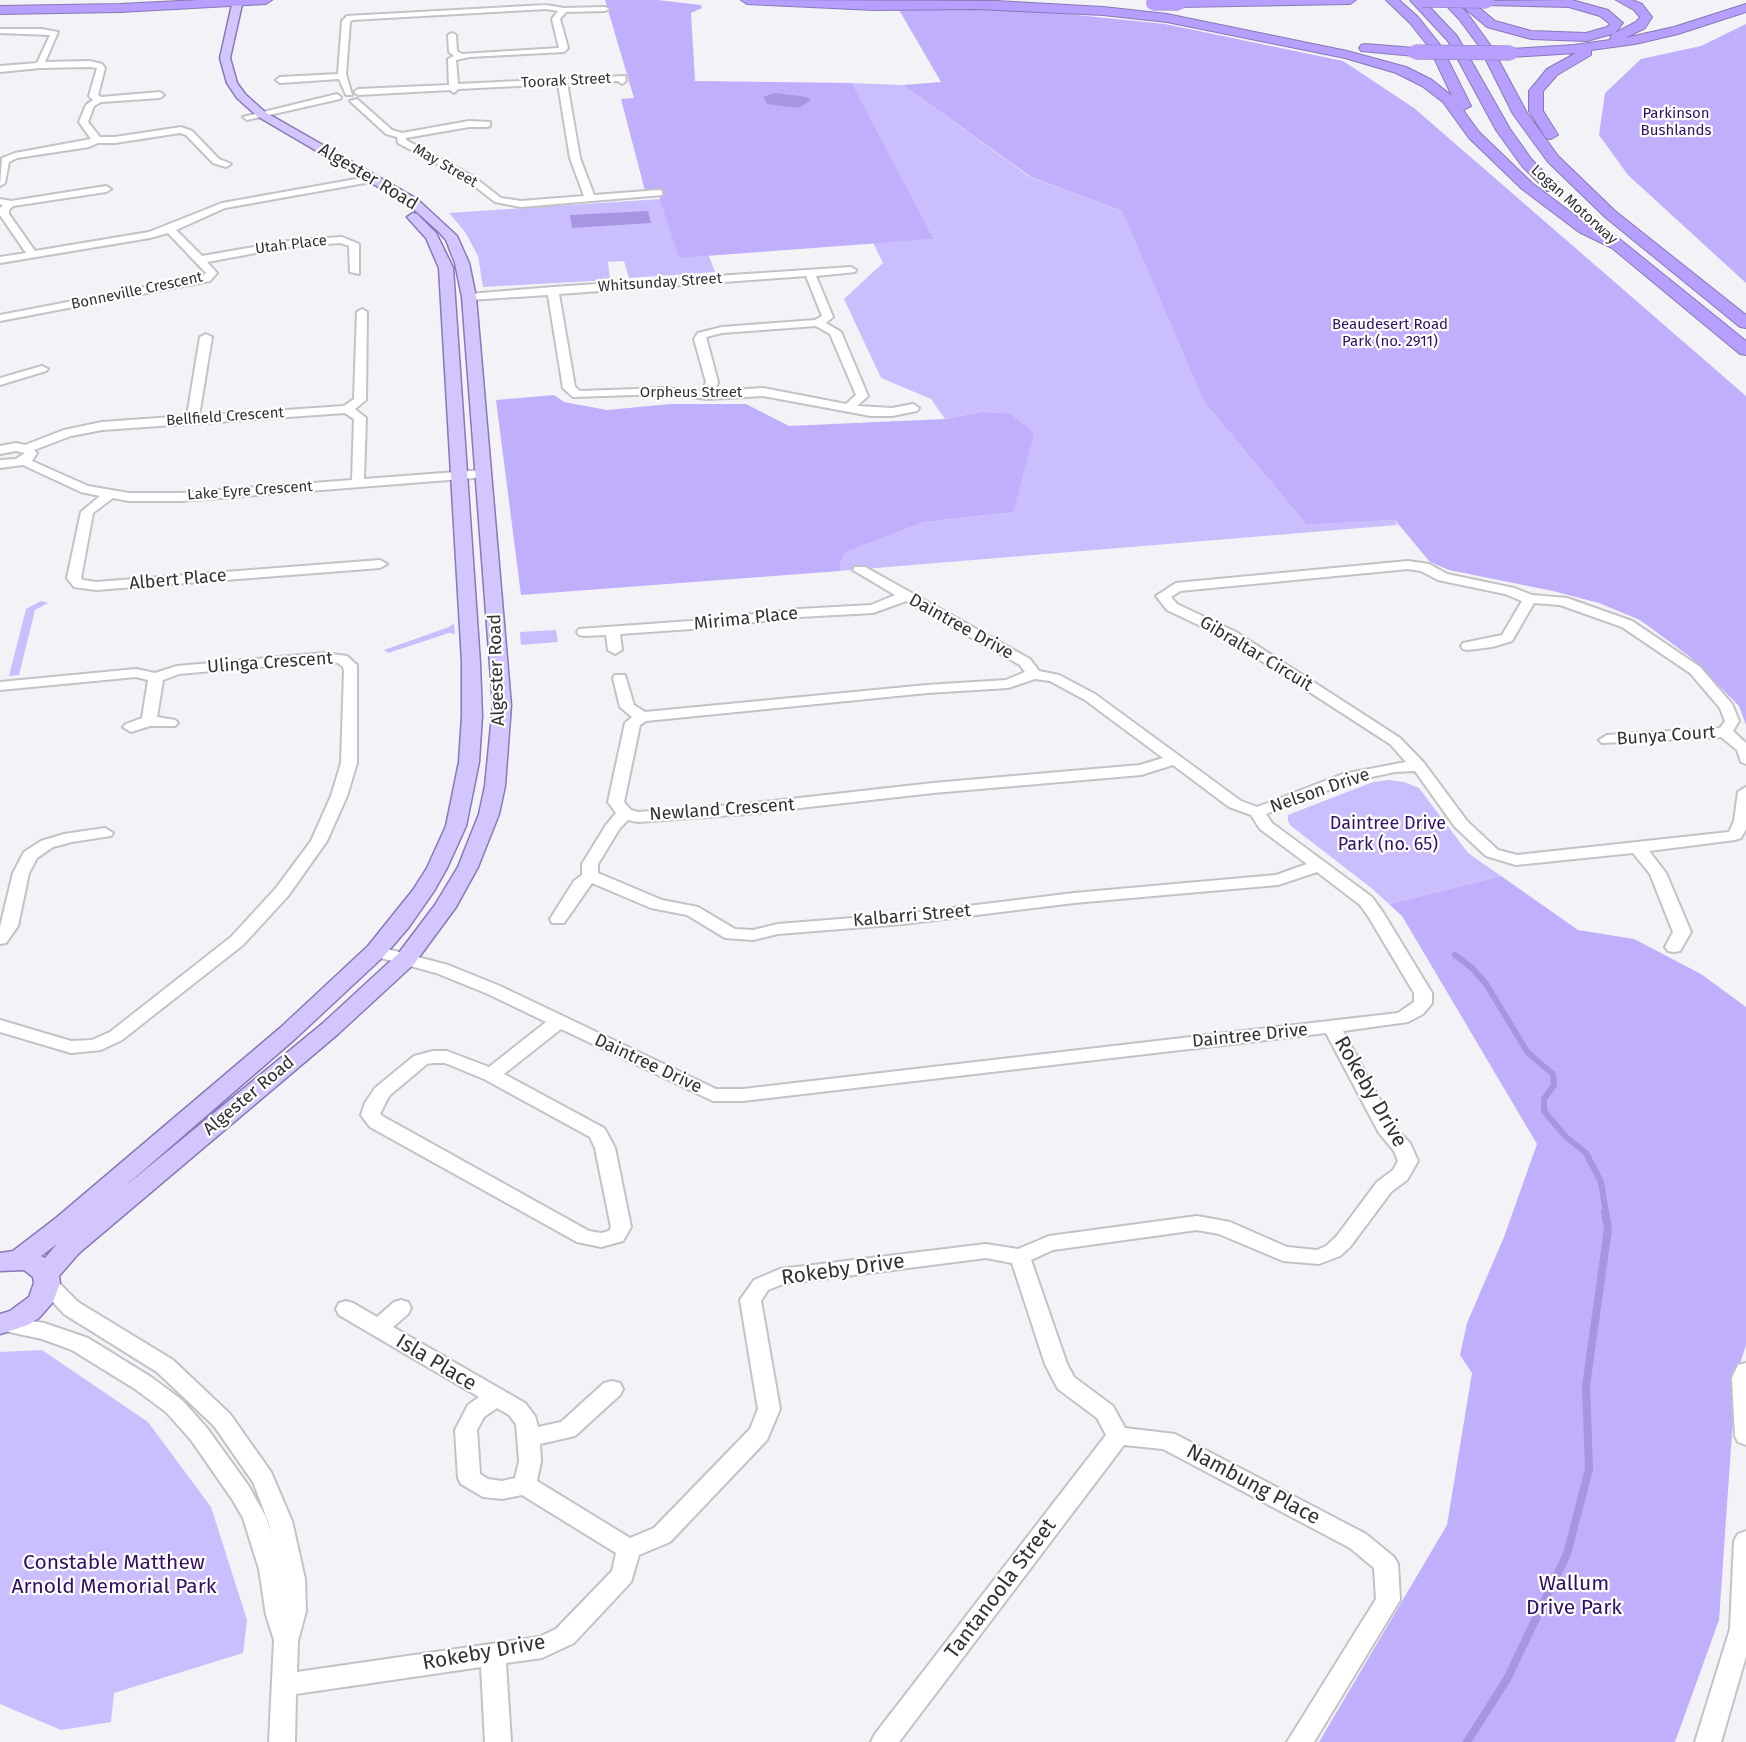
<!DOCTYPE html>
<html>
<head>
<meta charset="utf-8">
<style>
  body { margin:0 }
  canvas { display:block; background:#f3f2f6 }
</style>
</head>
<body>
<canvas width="1746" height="1742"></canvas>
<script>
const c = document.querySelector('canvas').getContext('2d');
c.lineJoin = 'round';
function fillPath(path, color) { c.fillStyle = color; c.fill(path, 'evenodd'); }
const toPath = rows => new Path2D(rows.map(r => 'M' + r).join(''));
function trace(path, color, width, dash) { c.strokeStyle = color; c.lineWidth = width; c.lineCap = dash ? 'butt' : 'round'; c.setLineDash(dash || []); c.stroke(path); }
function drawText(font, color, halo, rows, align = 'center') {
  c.font = font + ' "Fira Sans",sans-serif'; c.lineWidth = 4.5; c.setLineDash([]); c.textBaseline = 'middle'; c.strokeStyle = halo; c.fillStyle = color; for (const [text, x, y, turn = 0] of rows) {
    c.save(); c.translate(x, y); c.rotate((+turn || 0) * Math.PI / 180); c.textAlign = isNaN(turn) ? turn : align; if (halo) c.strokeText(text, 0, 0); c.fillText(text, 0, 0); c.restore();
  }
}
fillPath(toPath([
  [852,83,903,85,1030,177,1122,211,1204,402,1305,523,1395,520,1397,525,840,571,840,564,844,552,924,522,1013,512,980,412,945,419,931,399,881,378,844,299,883,263,873,243,934,239],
  [661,199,679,257,709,256,715,272,629,278,624,261,608,262,610,280,483,287,478,256,465,232,449,213],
  [41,601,48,603,35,610,19,675,9,676,26,609],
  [454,623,455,634,449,633,388,653,384,650,449,627],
  [556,630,558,642,521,645,520,632],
  [1389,780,1404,782,1419,788,1468,853,1501,876,1389,904,1370,887,1291,826,1288,821,1288,815,1373,782],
  [42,1350,148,1422,211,1507,247,1620,243,1653,114,1693,111,1722,61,1730,0,1704,0,1352]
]), '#cbbefe');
fillPath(toPath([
  [605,0,657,0,701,5,702,8,691,13,695,81,852,83,934,239,679,258,657,190,645,191,621,99,634,98],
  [899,10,1027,10,1165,24,1343,61,1414,108,1746,396,1746,725,1739,706,1689,656,1640,620,1599,603,1553,591,1449,570,1430,562,1395,520,1306,524,1204,402,1122,211,1031,177,903,85,941,82],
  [1746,24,1746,283,1628,175,1599,135,1605,93,1641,59,1701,46],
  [554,395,564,402,607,410,671,404,746,404,789,426,945,419,980,412,1010,414,1034,433,1013,512,924,522,845,552,840,564,840,571,521,595,496,400],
  [1501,876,1578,930,1634,939,1701,974,1746,1007,1746,1345,1736,1376,1719,1620,1675,1742,1319,1742,1447,1525,1472,1373,1460,1355,1467,1323,1504,1237,1537,1144,1402,916,1389,904]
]), '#c0affc');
fillPath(toPath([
  [775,93,807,97,811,100,799,108,767,104,763,97],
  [648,211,651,223,572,228,570,215]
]), '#a695e0');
trace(toPath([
  [1455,955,1472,968,1486,984,1528,1053,1553,1074,1554,1085,1544,1099,1544,1111,1566,1137,1586,1153,1601,1182,1606,1213]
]), '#a695e0', 6);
trace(toPath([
  [1467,1742,1507,1679,1567,1554,1589,1469,1586,1386,1608,1229,1605,1212]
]), '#a695e0', 8);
const minor = toPath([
  [546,5,564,8,605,7,609,9,605,11,566,12,560,19,568,48,564,52,469,57,456,60,458,84,625,76,626,81,622,84,618,81,567,83,580,158,594,195,659,190,662,191,662,195,521,207,495,202,468,181,398,143,397,137,386,134,350,101,357,99,392,130,402,133,469,121,490,122,490,126,487,127,469,127,406,138,406,140,474,177,501,198,521,201,584,196,570,158,558,84,458,89,454,93,450,90,358,95,354,92,358,89,449,85,448,59,454,56,449,52,448,35,452,33,456,35,457,51,462,54,559,48,552,19,558,11,546,9,352,20,350,22,346,74,352,95,346,95,339,79,280,83,276,80,280,77,338,74,342,21,347,16,546,5],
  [0,29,41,29,58,32,45,62,90,61,102,64,105,68,98,95,101,97,160,92,164,95,160,98,101,102,94,106,88,122,100,137,115,137,181,127,192,131,219,159,231,164,226,167,213,163,186,135,180,133,115,143,98,143,89,147,17,158,9,162,5,183,0,186,2,158,15,153,91,139,79,122,86,105,93,100,89,96,97,68,90,67,40,68,0,72,0,66,37,63,50,35,0,33,0,29],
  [337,94,341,97,340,99,247,120,243,117,337,94],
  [373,176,378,179,376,181,225,208,176,230,202,256,294,240,342,237,359,244,359,274,350,272,349,246,341,243,294,246,207,262,217,273,210,281,0,321,0,315,203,276,206,273,168,233,150,238,0,263,0,257,26,253,0,215,0,208,3,205,0,204,0,199,11,201,106,186,111,189,106,192,13,206,9,210,9,214,35,251,149,232,222,203,373,176],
  [851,267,856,270,855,272,816,276,833,317,826,323,841,332,868,396,857,406,892,408,913,404,919,408,917,411,892,416,871,416,763,396,708,399,664,394,573,397,563,388,548,295,469,300,464,297,469,294,553,287,851,267],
  [806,276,822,316,815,320,722,327,698,333,694,339,706,382,703,391,664,388,580,391,575,387,559,294,806,276],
  [816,326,830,334,856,395,846,404,763,388,715,391,718,382,706,337,722,333,816,326],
  [362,309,367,312,366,400,355,409,366,418,364,479,483,470,489,474,487,477,181,501,129,501,113,498,93,513,81,578,83,580,96,582,380,560,387,564,380,568,96,590,74,587,67,578,81,512,100,496,81,492,23,465,0,468,0,460,16,459,25,453,16,451,0,454,0,446,16,443,25,445,64,430,102,422,187,416,200,337,206,334,212,337,199,416,344,406,354,399,357,312,362,309],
  [345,413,354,419,352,480,181,493,129,493,88,486,32,461,37,453,34,450,71,436,102,430,345,413],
  [42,366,48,369,46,371,0,385,0,378,42,366],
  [1408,561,1429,564,1447,574,1514,588,1532,595,1567,598,1632,621,1700,667,1732,704,1739,721,1733,731,1746,743,1746,764,1741,762,1737,750,1721,737,1602,743,1599,740,1607,735,1720,728,1725,721,1720,708,1690,673,1622,627,1560,605,1534,603,1512,641,1492,647,1468,650,1463,649,1461,646,1463,643,1502,635,1522,601,1505,594,1438,580,1421,571,1408,569,1180,591,1171,597,1177,604,1236,632,1400,738,1424,763,1467,821,1498,850,1517,855,1729,832,1734,821,1738,792,1746,787,1746,829,1741,838,1735,840,1649,851,1666,873,1691,932,1680,951,1674,952,1668,951,1665,947,1673,932,1650,874,1633,853,1516,865,1486,856,1455,827,1415,771,1395,772,1352,781,1266,814,1272,823,1372,897,1384,914,1432,993,1432,1003,1429,1007,1423,1014,1408,1022,1343,1031,1396,1129,1410,1143,1418,1161,1407,1180,1391,1192,1350,1247,1340,1256,1319,1264,1283,1261,1219,1234,1197,1230,1053,1250,1031,1260,1067,1364,1074,1377,1113,1406,1125,1428,1175,1434,1366,1534,1394,1557,1398,1564,1400,1600,1314,1742,1287,1742,1376,1599,1374,1568,1350,1548,1163,1449,1124,1445,899,1742,871,1742,875,1734,1106,1435,1097,1418,1058,1389,1045,1364,1012,1263,986,1258,783,1284,768,1290,761,1301,780,1409,767,1440,670,1542,639,1555,631,1582,574,1643,542,1658,506,1663,511,1742,485,1742,481,1667,296,1694,295,1742,269,1742,274,1640,266,1615,259,1569,243,1518,232,1499,191,1440,166,1412,135,1389,72,1350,42,1339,0,1330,0,1316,44,1323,88,1338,151,1377,182,1400,207,1428,248,1485,266,1517,272,1536,268,1521,253,1482,214,1426,157,1372,64,1314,40,1288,37,1283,40,1278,47,1275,54,1278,78,1302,173,1360,230,1414,271,1472,292,1521,305,1579,306,1611,298,1641,297,1672,539,1637,556,1629,612,1571,616,1553,522,1495,502,1499,483,1497,461,1484,458,1478,455,1430,468,1405,479,1397,339,1315,336,1309,339,1303,346,1301,353,1303,377,1317,394,1302,401,1300,408,1302,411,1308,408,1314,393,1327,525,1403,535,1416,538,1427,561,1422,604,1383,612,1381,620,1383,623,1389,620,1395,575,1436,540,1444,541,1461,537,1481,630,1538,654,1528,750,1429,758,1409,740,1300,754,1280,780,1269,986,1244,1018,1249,1049,1236,1197,1216,1230,1222,1287,1247,1317,1250,1326,1246,1336,1237,1377,1182,1393,1170,1398,1161,1394,1151,1379,1133,1326,1033,743,1101,713,1101,561,1029,504,1074,604,1128,607,1133,615,1148,631,1227,623,1241,601,1247,577,1242,370,1127,361,1115,365,1103,375,1088,414,1056,433,1051,447,1051,489,1067,546,1022,488,994,436,973,370,955,367,951,370,947,376,946,448,965,500,986,716,1089,743,1089,1398,1013,1414,1002,1414,993,1368,916,1360,905,1317,872,1278,885,1074,903,903,924,778,934,753,940,725,938,687,915,651,908,592,883,564,923,552,923,550,919,574,881,582,875,582,864,606,825,616,813,608,802,625,723,632,717,620,707,613,678,615,675,625,675,634,705,645,712,927,685,1006,680,1025,672,1020,665,906,601,873,613,799,617,691,629,620,634,622,650,615,654,608,650,606,635,584,636,579,635,577,632,579,629,691,621,799,609,871,605,895,595,853,570,855,567,865,567,1030,659,1039,671,1059,675,1095,694,1241,801,1257,807,1343,774,1406,762,1390,744,1226,638,1167,610,1156,596,1176,583,1408,561],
  [1035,679,1050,681,1085,700,1163,758,1140,765,933,783,746,804,638,812,631,810,624,802,640,725,646,721,927,693,1008,688,1035,679],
  [1173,765,1229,807,1251,815,1260,829,1307,864,1276,875,1074,893,903,914,778,924,753,930,735,929,698,907,662,900,598,873,598,864,620,828,628,820,638,822,746,814,933,793,1141,775,1173,765],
  [433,1063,445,1063,484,1079,590,1137,595,1148,611,1227,609,1231,601,1233,589,1231,384,1117,380,1114,389,1096,427,1064,433,1063],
  [497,1408,509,1415,516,1424,519,1461,515,1478,502,1481,488,1479,480,1474,477,1430,484,1417,497,1408],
  [324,653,347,656,357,665,357,763,347,796,327,841,288,896,243,945,122,1040,101,1050,71,1053,0,1032,0,1020,71,1041,92,1040,110,1032,231,937,276,888,311,841,331,796,341,763,344,671,343,667,338,663,324,661,179,674,163,680,157,717,175,720,178,723,175,726,150,726,131,732,123,727,126,724,142,718,148,680,136,677,0,690,0,682,136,669,155,673,177,666,324,653],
  [105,828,113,833,111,836,72,842,53,847,37,858,29,873,18,926,6,943,0,944,0,927,13,873,24,852,41,841,64,834,105,828],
  [1746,1363,1746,1445,1738,1442,1735,1436,1732,1378,1738,1365,1746,1363],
  [1746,1531,1746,1656,1721,1742,1695,1742,1730,1629,1734,1541,1738,1534,1746,1531]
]);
const major = toPath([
  [233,0,243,0,230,58,237,83,245,94,265,112,417,199,457,236,469,263,476,297,511,705,505,786,499,814,478,867,456,907,414,964,338,1034,79,1253,59,1276,60,1283,53,1302,39,1318,28,1325,0,1334,0,1314,10,1311,29,1297,34,1283,33,1277,24,1270,0,1271,0,1253,13,1251,56,1218,280,1028,368,946,413,890,427,868,446,826,459,762,462,716,462,663,439,268,426,238,407,217,413,213,417,214,436,233,453,268,480,663,482,716,479,762,466,826,447,868,434,891,409,927,384,956,296,1038,123,1188,322,1024,398,954,435,905,458,867,479,814,485,786,493,705,462,297,455,263,446,240,439,232,409,205,257,116,237,98,227,83,220,58,233,0],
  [57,1244,45,1258,41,1256,57,1244]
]);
const highway = toPath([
  [200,0,272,0,266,4,120,12,0,14,0,6,120,4,200,0],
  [741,0,996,1,1103,7,1167,14,1347,51,1406,67,1432,80,1452,96,1429,47,1410,23,1386,0,1399,0,1418,17,1441,46,1471,106,1463,110,1479,132,1532,183,1589,226,1603,232,1612,233,1746,341,1746,355,1740,354,1612,248,1579,232,1522,189,1469,138,1443,102,1422,86,1396,73,1345,58,1167,22,1103,15,976,9,874,10,747,4,741,0],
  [1177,0,1356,0,1350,4,1179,7,1173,3,1177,0],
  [1410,0,1423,0,1457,36,1510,129,1532,160,1557,185,1559,188,1557,191,1547,191,1522,166,1496,130,1448,41,1410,0],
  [1441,0,1454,0,1467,13,1491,46,1527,113,1558,156,1615,211,1746,315,1746,328,1740,327,1605,217,1548,162,1513,114,1479,46,1459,19,1441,0],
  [1460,0,1470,0,1495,21,1531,31,1586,33,1607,27,1610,24,1600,16,1569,7,1487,5,1481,1,1572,0,1608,10,1623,23,1615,33,1587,41,1531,39,1487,27,1461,5,1460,0],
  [1616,0,1632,0,1642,4,1652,17,1645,28,1625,38,1674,27,1746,4,1746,12,1678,34,1635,44,1591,50,1591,55,1557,75,1543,91,1543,111,1558,135,1551,139,1546,138,1529,111,1529,91,1547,69,1576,53,1511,57,1505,53,1511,49,1574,45,1610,40,1611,35,1636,22,1640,17,1634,10,1616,0],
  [1365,44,1415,48,1421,52,1415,56,1361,51,1359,48,1361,45,1365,44]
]);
trace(minor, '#c3c2c6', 4);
trace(major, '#8879b7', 3);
trace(highway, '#8879b7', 2);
fillPath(minor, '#fff');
fillPath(major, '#d3c5fe');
fillPath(highway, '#b69ffe');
const highwayBridge = toPath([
  [1423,0,1487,1],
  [1153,3,1179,3],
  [1415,52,1511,53]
]);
trace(highwayBridge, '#8879b7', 15, []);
trace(highwayBridge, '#b69ffe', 14);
drawText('15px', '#323234', '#fff', [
  ["Toorak Street",566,81,-3],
  ["May Street",445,166,30],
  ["Logan Motorway",1574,205,42],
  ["Utah Place",291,245,-7],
  ["Whitsunday Street",660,283,-4],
  ["Bonneville Crescent",137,291,-12],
  ["Orpheus Street",691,393],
  ["Bellfield Crescent",225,417,-4],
  ["Lake Eyre Crescent",250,491,-4]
]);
drawText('15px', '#320e66', '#fff', [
  ["Parkinson",1676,114],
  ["Bushlands",1676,131],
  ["Beaudesert Road",1390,325],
  ["Park (no. 2911)",1390,342]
]);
drawText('18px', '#323234', '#fff', [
  ["Algester Road",368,177,31],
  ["Albert Place",178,580,-5],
  ["Mirima Place",746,619,-6],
  ["Daintree Drive",961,627,29],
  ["Gibraltar Circuit",1256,654,31],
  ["Ulinga Crescent",270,663,-4],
  ["Algester Road",497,670,-92],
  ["Bunya Court",1666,736,-4],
  ["Nelson Drive",1320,791,-19],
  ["Newland Crescent",722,810,-4],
  ["Kalbarri Street",912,916,-5],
  ["Daintree Drive",1250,1036,-6],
  ["Daintree Drive",648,1064,25],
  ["Algester Road",249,1096,-40]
]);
drawText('18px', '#320e66', '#fff', [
  ["Daintree Drive",1388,824],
  ["Park (no. 65)",1388,845]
]);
drawText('21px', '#323234', '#fff', [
  ["Rokeby Drive",1370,1092,60],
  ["Rokeby Drive",843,1270,-8],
  ["Isla Place",436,1363,31],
  ["Nambung Place",1253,1485,28],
  ["Tantanoola Street",1001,1589,-53],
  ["Rokeby Drive",484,1653,-10]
]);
drawText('21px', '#320e66', '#fff', [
  ["Constable Matthew",114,1563],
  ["Arnold Memorial Park",114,1587],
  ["Wallum",1574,1584],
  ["Drive Park",1574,1608]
]);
</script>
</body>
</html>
